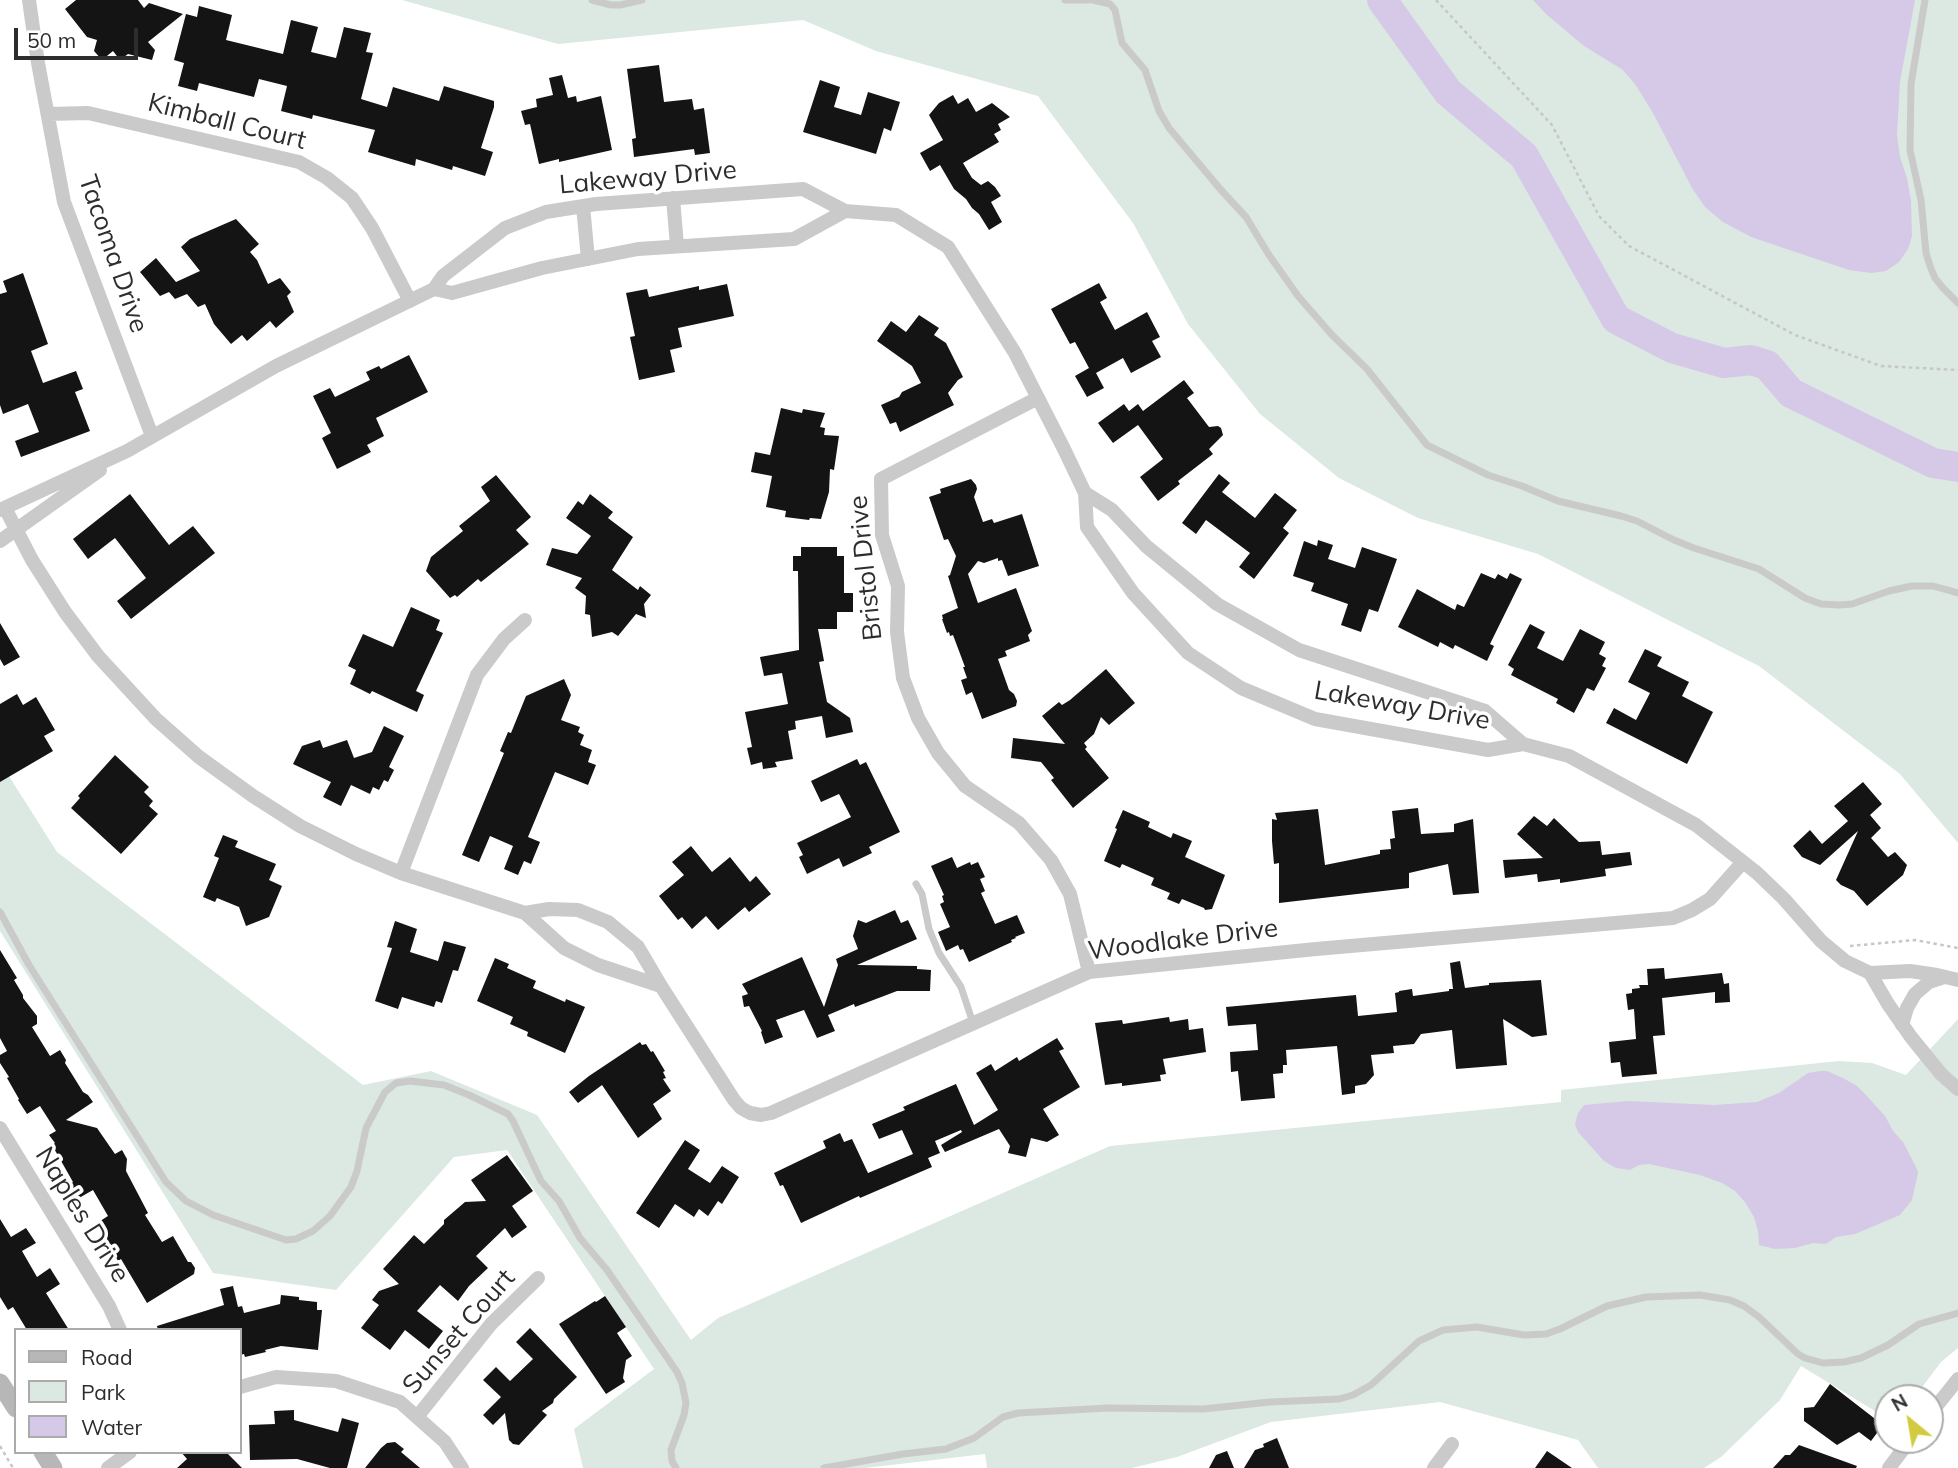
<!DOCTYPE html>
<html>
<head>
<meta charset="utf-8">
<style>
  body { margin:0 }
  #map { position:relative; width:1958px; height:1468px; overflow:hidden; background:#fff; font-family:Mulish,sans-serif }
  canvas { display:block }
  .legend { position:absolute; left:14px; top:1328px; width:228px; height:126px; box-sizing:border-box; background:#fff; border:2px solid #ababab; margin:0; padding:9px 12px; list-style:none; font-size:21px; color:#2d2d2d }
  .legend li { display:flex; align-items:center; gap:14px; height:35px }
  .legend b { width:35px; border:2px solid #ababab }
  .north { position:absolute; left:1874px; top:1384px; width:70px; height:70px; box-sizing:border-box; background:#fff; border:2px solid #ababab; border-radius:50%; rotate:330deg; font-size:19px; font-weight:700; line-height:28px; text-align:center; color:#2d2d2d }
  .north::after { content:''; display:block; margin:auto; width:24px; height:32px; background:#d3cb3f; clip-path:polygon(50% 0,100% 100%,50% 72%,0 100%) }
  .scale { position:absolute; left:14px; top:28px; width:124px; height:32px; box-sizing:border-box; border:4px solid #2d2d2d; border-top:0; padding-left:9px; font-size:21px; line-height:24px; white-space:nowrap; color:#2d2d2d; -webkit-text-stroke:5px #fff; paint-order:stroke }
</style>
</head>
<body>
<div id="map">
<canvas width="1958" height="1468"></canvas>
<ul class="legend">
<li><b style="height:9px;background:#b7b7b7"></b>Road</li>
<li><b style="height:19px;background:#dbe9e2"></b>Park</li>
<li><b style="height:19px;background:#d5c9e7"></b>Water</li>
</ul>
<div class="north">N</div>
<div class="scale">50 m</div>
</div>
<script>
const c = document.querySelector('canvas').getContext('2d');
c.lineJoin = 'round';
function fillPath(path, color) { c.fillStyle = color; c.fill(path, 'evenodd'); }
const toPath = rows => new Path2D(rows.map(r => 'M' + r).join(''));
function trace(path, color, width, dash) { c.strokeStyle = color; c.lineWidth = width; c.lineCap = dash ? 'butt' : 'round'; c.setLineDash(dash || []); c.stroke(path); }
function drawText(font, color, halo, rows, align = 'center') {
  c.font = font + ' Mulish,sans-serif'; c.lineWidth = 7; c.setLineDash([]); c.textBaseline = 'middle'; c.strokeStyle = halo; c.fillStyle = color; for (const [text, x, y, turn = 0] of rows) {
    c.save(); c.translate(x, y); c.rotate((+turn || 0) * Math.PI / 180); c.textAlign = isNaN(turn) ? turn : align; if (halo) c.strokeText(text, 0, 0); c.fillText(text, 0, 0); c.restore();
  }
}
fillPath(toPath([
  [402,0,1958,0,1958,843,1900,774,1759,666,1538,554,1418,518,1339,478,1260,414,1188,324,1133,223,1038,96,876,51,803,20,558,44],
  [0,762,57,852,363,1085,431,1071,537,1115,691,1340,718,1318,1110,1146,1561,1102,1561,1090,1839,1061,1872,1063,1906,1075,1958,1019,1958,1348,1941,1362,1914,1398,1888,1398,1888,1419,1801,1366,1780,1400,1721,1457,1704,1468,1598,1468,1578,1440,1440,1402,1271,1422,1177,1457,1132,1468,987,1468,985,1454,865,1468,583,1468,574,1429,654,1369,507,1150,454,1157,336,1290,213,1273,0,931]
]), '#dbe9e2');
fillPath(toPath([
  [1533,0,1915,0,1900,82,1897,135,1900,157,1907,178,1911,201,1912,236,1908,249,1899,262,1886,271,1871,273,1849,270,1751,237,1723,222,1705,207,1692,188,1653,113,1635,84,1623,70,1584,46,1546,14],
  [1820,1071,1827,1071,1843,1078,1857,1086,1865,1094,1885,1116,1893,1131,1903,1142,1917,1169,1918,1173,1912,1200,1900,1215,1855,1234,1836,1237,1826,1244,1813,1243,1795,1248,1775,1249,1759,1245,1758,1231,1754,1217,1745,1202,1735,1191,1722,1183,1700,1175,1649,1164,1639,1165,1630,1170,1616,1168,1604,1161,1578,1132,1575,1124,1578,1113,1584,1105,1628,1101,1714,1105,1757,1102,1779,1093,1808,1073]
]), '#d5c9e7');
trace(toPath([
  [1382,0,1448,92,1524,156,1616,319,1672,348,1724,363,1751,360,1767,365,1791,393,1933,463,1958,467]
]), '#d5c9e7', 30);
fillPath(toPath([
  [76,0,138,0,144,8,149,3,183,14,148,42,155,50,152,60,128,54,120,60,113,51,102,60,94,51,97,40,87,37,65,9],
  [199,6,232,15,226,40,283,54,291,20,318,27,311,52,336,58,344,27,371,33,366,52,373,53,361,99,387,107,393,87,439,101,444,86,494,101,494,107,481,148,493,152,485,176,453,166,452,170,416,159,415,166,368,152,375,130,313,115,312,119,281,111,287,86,259,79,254,97,199,83,197,91,178,86,184,63,174,60,186,14,197,17],
  [659,65,664,102,692,99,694,110,704,108,710,153,695,155,694,149,634,157,632,139,636,138,627,69],
  [562,75,568,98,576,96,577,102,601,96,612,150,559,162,559,159,539,164,530,124,525,125,521,111,537,107,536,99,553,95,549,78],
  [820,80,840,87,834,107,861,115,868,92,900,102,891,131,884,128,876,154,803,132],
  [953,95,958,104,968,98,976,112,992,103,1010,117,998,124,1001,130,994,134,999,142,963,163,972,178,981,185,988,181,995,187,1001,196,991,202,1002,222,989,230,979,214,972,208,966,199,954,189,940,165,930,171,920,153,943,140,929,115,939,103],
  [236,219,259,244,250,252,257,260,268,284,280,278,291,292,287,296,294,312,276,328,270,321,247,341,242,335,231,344,214,324,205,304,198,307,187,294,175,299,169,292,160,296,140,272,156,258,176,282,200,271,181,247,190,239],
  [23,273,48,344,31,351,43,383,76,371,83,389,75,392,90,431,21,457,15,441,39,432,28,404,3,414,0,405,0,294,7,292,3,281],
  [1099,283,1107,298,1100,302,1115,330,1147,312,1160,337,1152,341,1161,357,1131,373,1123,358,1096,373,1104,388,1087,397,1075,376,1089,368,1075,342,1070,344,1051,309],
  [727,284,734,316,678,328,682,347,670,350,675,372,639,380,630,337,635,336,626,293,647,289,649,297,699,286,699,290],
  [919,315,939,328,934,335,946,343,963,377,958,380,948,393,954,405,900,432,896,422,890,424,881,405,899,397,902,392,921,383,912,366,877,341,891,321,906,332],
  [409,355,428,392,376,418,384,436,367,445,371,452,337,469,322,438,331,433,313,396,330,388,335,397,370,380,366,372,379,366,381,369],
  [1184,380,1194,393,1187,398,1209,427,1218,426,1221,428,1223,435,1209,449,1213,454,1178,481,1180,484,1158,501,1140,477,1163,459,1138,425,1113,443,1098,423,1124,404,1129,411,1138,404,1143,411],
  [781,408,802,413,803,409,825,413,820,427,825,428,824,435,839,436,834,470,830,469,829,492,821,519,810,518,809,520,785,517,786,511,766,507,772,476,751,472,755,452,770,455],
  [1219,474,1230,483,1222,492,1255,518,1275,493,1297,510,1283,528,1289,533,1254,579,1239,567,1250,553,1206,520,1196,534,1182,523],
  [496,475,531,517,516,530,529,544,481,582,478,579,457,597,455,595,450,598,426,571,431,557,463,531,459,526,490,501,481,487],
  [971,479,976,485,977,489,974,497,983,522,992,519,994,523,1022,514,1039,566,1008,576,1002,560,998,561,998,558,984,563,978,561,968,574,978,603,1016,588,1032,631,1028,635,1030,641,1005,651,1007,656,998,659,1009,690,1014,694,1017,701,1016,706,982,719,972,692,966,695,961,680,967,678,963,667,965,667,953,635,950,636,949,632,947,633,942,619,943,619,942,615,958,608,948,576,950,575,956,556,948,539,944,540,929,497,941,493,940,489],
  [130,494,169,545,193,526,215,553,131,619,117,601,146,578,115,538,88,559,73,539],
  [590,494,613,512,608,518,633,537,612,570,638,590,640,586,651,595,644,604,646,618,636,614,618,636,612,632,592,637,590,615,585,614,586,596,575,588,582,578,546,565,552,548,577,554,591,536,566,518,578,501,583,505],
  [1318,540,1333,545,1328,559,1355,568,1362,547,1397,559,1378,612,1369,609,1361,632,1341,625,1348,604,1311,591,1314,583,1293,576,1304,541,1317,546],
  [801,547,837,547,837,556,844,556,844,593,853,593,853,612,837,612,837,629,818,629,824,661,819,662,827,702,850,718,853,732,826,738,822,716,795,721,796,729,788,731,793,759,775,762,777,767,763,769,762,762,751,765,747,748,752,747,745,712,788,704,782,673,764,676,760,657,799,650,798,571,793,571,793,556,801,556],
  [1481,573,1495,579,1498,574,1507,579,1510,573,1522,579,1490,644,1494,646,1487,661,1455,645,1453,649,1440,642,1438,647,1398,627,1417,589,1455,610,1457,604,1464,607],
  [411,607,440,620,436,630,443,633,416,691,424,695,417,712,372,691,370,694,350,684,356,670,348,666,363,634,393,647],
  [0,623,20,657,4,666,0,659],
  [1530,624,1545,632,1537,648,1563,661,1580,629,1605,642,1599,654,1606,658,1602,666,1606,668,1594,691,1587,688,1574,713,1556,703,1558,699,1511,675,1514,669,1508,665],
  [1645,649,1662,657,1657,666,1689,682,1682,696,1713,712,1687,764,1606,723,1614,708,1636,720,1650,693,1628,682],
  [1106,669,1135,703,1109,725,1101,717,1094,734,1084,743,1087,747,1085,749,1109,778,1073,808,1051,780,1054,778,1041,762,1011,758,1013,738,1065,744,1042,716,1059,702,1062,705,1070,700],
  [564,679,571,695,561,720,580,727,578,732,584,735,580,745,592,750,588,762,596,765,588,785,555,772,528,837,540,842,531,864,524,861,518,875,504,869,513,846,490,836,479,862,462,855,504,753,500,751,508,732,511,733,526,696],
  [17,694,23,705,36,697,55,730,44,736,53,751,0,782,0,704],
  [384,726,404,736,389,767,394,770,388,782,384,780,379,790,373,787,370,794,351,785,341,806,323,797,331,782,293,764,302,746,320,740,323,748,347,740,354,758,372,752],
  [115,755,149,787,144,792,153,801,149,806,158,814,121,854,71,808,80,798,78,796],
  [857,759,860,765,866,762,900,832,869,847,872,853,843,867,839,858,807,874,799,857,803,855,797,843,851,817,839,794,821,802,811,781],
  [1863,782,1882,804,1870,815,1881,828,1871,838,1888,857,1895,852,1907,865,1903,875,1867,906,1854,891,1841,885,1836,880,1858,831,1820,865,1802,857,1793,846,1810,830,1822,844,1848,821,1834,806],
  [1418,808,1421,834,1454,832,1454,824,1473,819,1479,893,1453,895,1448,864,1409,873,1409,888,1279,903,1279,863,1274,864,1272,841,1272,819,1277,820,1275,813,1318,809,1325,865,1380,854,1380,850,1391,849,1390,839,1395,838,1392,811],
  [1123,810,1150,822,1148,827,1171,838,1173,833,1192,841,1185,857,1225,875,1212,909,1205,910,1204,908,1182,899,1179,904,1167,899,1170,893,1151,885,1154,878,1122,864,1120,868,1104,861,1117,829,1115,828],
  [1534,816,1547,826,1554,818,1579,842,1600,841,1602,855,1630,852,1632,865,1605,869,1606,876,1560,883,1560,879,1538,882,1537,874,1505,878,1503,860,1543,858,1517,834],
  [223,835,238,841,235,847,276,864,269,880,282,886,269,917,246,926,239,907,217,898,215,902,203,897,219,858,214,856],
  [691,846,712,872,730,857,750,882,756,876,771,894,749,912,745,907,718,930,706,916,692,929,682,917,678,920,659,896,684,875,672,862],
  [952,857,957,868,970,862,971,865,978,862,985,877,980,879,985,891,981,893,995,924,1017,915,1025,933,1015,937,1016,938,1011,940,1012,942,1001,947,969,962,963,949,960,950,958,945,946,951,938,932,950,927,940,904,944,902,942,896,944,895,931,866],
  [895,910,901,923,908,920,917,939,857,965,917,966,917,969,931,970,930,991,897,991,855,1007,854,1004,828,1015,835,1031,817,1038,804,1010,776,1020,783,1037,765,1044,761,1032,762,1031,749,1006,744,1007,742,996,748,994,742,984,802,957,824,1007,838,965,836,959,858,949,853,936,858,920,866,923],
  [395,921,417,929,410,952,438,961,444,941,466,947,458,971,453,970,442,1003,436,1001,434,1007,402,997,398,1009,375,1001,392,948,387,947],
  [0,950,17,978,14,980,23,995,23,998,37,1016,37,1024,32,1027,50,1056,60,1050,66,1060,65,1063,83,1092,88,1095,93,1102,66,1120,97,1128,115,1154,122,1150,127,1159,126,1171,148,1213,145,1215,162,1242,173,1236,188,1262,191,1262,195,1268,194,1274,147,1303,121,1259,118,1261,97,1223,108,1216,93,1190,79,1198,70,1184,73,1182,52,1145,55,1143,49,1135,56,1131,40,1106,27,1114,18,1100,19,1099,7,1078,9,1077,0,1063,0,1055,7,1051,0,1038],
  [495,958,509,964,507,968,536,981,533,988,565,1002,566,999,585,1007,565,1053,527,1036,528,1032,510,1024,513,1017,477,1001],
  [1460,961,1465,988,1489,985,1489,983,1541,980,1547,1035,1532,1037,1503,1019,1507,1065,1456,1069,1452,1030,1421,1034,1414,1044,1393,1046,1394,1053,1371,1055,1374,1075,1366,1084,1355,1086,1355,1093,1342,1095,1337,1046,1286,1050,1287,1065,1283,1065,1283,1073,1273,1074,1275,1098,1241,1101,1238,1071,1231,1072,1230,1052,1258,1050,1256,1024,1228,1026,1226,1007,1356,995,1358,1016,1397,1012,1395,993,1399,992,1399,991,1412,989,1413,996,1449,991,1449,989,1453,989,1450,963],
  [1664,968,1665,979,1722,973,1724,984,1729,983,1730,1002,1715,1003,1715,992,1662,998,1665,1035,1653,1036,1657,1074,1622,1077,1620,1062,1611,1063,1609,1042,1636,1039,1634,1009,1628,1010,1626,994,1632,993,1632,989,1640,988,1639,985,1648,985,1647,969],
  [1169,1017,1170,1022,1188,1019,1189,1030,1203,1028,1206,1052,1163,1059,1166,1074,1160,1075,1161,1081,1122,1086,1122,1083,1105,1085,1095,1023,1122,1020,1123,1024],
  [1057,1038,1064,1049,1059,1051,1080,1087,1043,1109,1059,1135,1047,1142,1031,1138,1026,1157,1008,1153,1010,1146,999,1129,945,1152,941,1145,962,1132,961,1130,935,1141,940,1153,928,1158,932,1167,860,1198,859,1196,801,1223,783,1185,780,1186,774,1173,826,1148,823,1141,840,1133,844,1142,852,1139,868,1173,913,1154,902,1130,879,1139,872,1124,905,1110,903,1107,956,1084,974,1125,998,1110,976,1073,991,1064,995,1071,1017,1057,1019,1061],
  [640,1042,642,1045,646,1044,651,1052,653,1051,665,1071,663,1072,666,1078,663,1079,671,1091,653,1104,662,1119,638,1138,602,1085,578,1103,569,1092,589,1076],
  [685,1140,700,1150,688,1169,710,1183,722,1166,739,1177,722,1204,718,1201,708,1216,699,1209,694,1217,675,1204,659,1228,636,1213],
  [507,1155,533,1191,512,1206,527,1227,512,1238,505,1228,476,1256,488,1268,469,1286,458,1301,440,1285,417,1311,443,1331,429,1349,405,1330,390,1350,361,1328,379,1305,372,1300,379,1291,399,1284,383,1269,414,1235,424,1244,444,1224,444,1220,465,1202,486,1201,471,1180],
  [0,1219,11,1237,26,1228,36,1243,22,1251,37,1277,50,1268,60,1284,46,1293,69,1330,27,1330,13,1307,8,1310,0,1297],
  [233,1286,238,1307,242,1306,244,1313,280,1304,281,1295,299,1297,299,1300,317,1302,317,1310,322,1310,318,1350,281,1346,265,1350,266,1352,245,1357,244,1354,240,1355,240,1330,158,1330,157,1326,224,1305,220,1289],
  [605,1296,626,1327,617,1333,632,1356,626,1360,623,1378,625,1382,606,1394,559,1324,595,1301,596,1302],
  [530,1328,577,1377,554,1399,553,1403,542,1411,547,1415,519,1445,513,1444,509,1440,505,1413,493,1425,483,1415,501,1397,483,1380,496,1367,510,1381,533,1359,516,1342],
  [1830,1384,1883,1425,1871,1441,1859,1432,1837,1445,1804,1421,1804,1408,1814,1407],
  [294,1410,294,1420,338,1432,342,1418,359,1423,347,1468,330,1468,297,1459,250,1460,249,1425,275,1424,274,1411],
  [1277,1438,1289,1468,1244,1468,1255,1450,1264,1447,1263,1444],
  [395,1442,404,1449,401,1452,420,1468,365,1468,381,1448,387,1443],
  [1799,1445,1857,1466,1856,1468,1773,1468,1785,1455,1790,1455],
  [1227,1451,1234,1468,1209,1468,1216,1455],
  [1547,1451,1572,1468,1535,1468],
  [181,1452,226,1452,242,1468,177,1468,187,1459]
]), '#141414');
trace(toPath([
  [1436,0,1552,125,1599,216,1629,246,1795,335,1881,366,1958,370],
  [1850,946,1915,940,1958,948],
  [0,1446,13,1468]
]), '#c7c7c7', 2.5, [3.5, 3.5]);
trace(toPath([
  [592,0,611,5,620,5,642,0],
  [1065,0,1089,0],
  [1093,0,1110,4,1115,10,1122,43,1145,70,1159,111,1169,128,1221,190,1246,217,1269,255,1298,296,1332,335,1367,369,1427,445,1488,475,1522,486,1558,501,1621,516,1637,521,1674,540,1694,548,1759,569,1805,598,1821,604,1839,605,1852,604,1889,591,1912,586,1933,586,1958,593],
  [1925,0,1911,84,1910,150,1921,200,1926,253,1930,266,1935,278,1943,288,1958,303],
  [916,884,922,894,929,929,939,953,961,987,973,1023],
  [0,912,29,965,166,1182,186,1201,213,1215,286,1240,296,1239,313,1231,330,1216,351,1187,357,1171,366,1128,385,1092,396,1083,410,1081,444,1085,469,1095,508,1114,513,1121,541,1181,559,1201,580,1238,607,1270,677,1372,682,1383,686,1403,684,1415,671,1450,672,1461,676,1468],
  [824,1468,903,1454,946,1449,974,1438,1003,1417,1018,1413,1108,1408,1203,1409,1270,1402,1339,1399,1353,1395,1371,1385,1419,1341,1443,1330,1477,1327,1524,1335,1546,1334,1560,1329,1607,1306,1646,1297,1700,1295,1730,1300,1744,1306,1759,1317,1798,1354,1805,1358,1823,1363,1844,1362,1861,1358,1888,1345,1919,1324,1958,1313]
]), '#cacaca', 7);
trace(toPath([
  [29,0,38,63,64,202,152,436],
  [48,114,88,113,299,162,327,178,352,198,372,228,410,301],
  [673,198,677,246],
  [583,206,588,259],
  [434,289,452,293,542,268,638,249,794,239,845,211],
  [1038,398,881,479,882,535,898,586,897,632,903,678,918,718,938,753,965,786,1019,823,1051,860,1070,894,1089,972],
  [1085,493,1112,510,1146,546,1217,604,1299,650,1485,711,1523,744,1569,756,1696,825,1757,873,1784,899,1821,941,1845,961,1870,973,1910,971,1937,975,1958,980],
  [5,508,32,560,65,612,98,656,156,719,199,757,253,796,300,826,356,854,401,873,525,913,564,948,598,965,661,986],
  [0,510,127,451,276,366,434,289,443,276,505,228,546,212,596,204,803,189,845,211,896,215,948,247,1015,353,1064,449,1085,493,1087,527,1133,593,1188,653,1241,688,1315,719,1488,750,1523,744],
  [0,541,100,470],
  [401,873,477,675,504,639,525,620],
  [525,913,549,909,578,910,608,922,638,947,661,986,734,1100,741,1108,750,1113,761,1115,771,1113,1089,972,1316,949,1673,918,1692,910,1710,899,1743,862],
  [1870,973,1888,1004,1911,1037,1941,1074,1958,1089],
  [1902,1025,1907,1008,1915,994,1929,982,1944,977],
  [0,1128,109,1306,120,1330],
  [240,1387,276,1377,336,1381,400,1402,445,1442,462,1468],
  [1930,1414,1958,1379],
  [417,1417,491,1324,538,1278],
  [108,1468,130,1452],
  [1434,1468,1452,1444],
  [1889,1468,1910,1440]
]), '#cacaca', 14);
trace(toPath([
  [0,1383,16,1408],
  [43,1452,53,1468]
]), '#b7b7b7', 19);
drawText('26px', '#2d2d2d', '#fff', [
  ["Kimball Court",227,122,14],
  ["Lakeway Drive",648,178,-5],
  ["Tacoma Drive",113,254,71],
  ["Bristol Drive",866,568,-96],
  ["Lakeway Drive",1402,706,10],
  ["Woodlake Drive",1183,940,-7],
  ["Naples Drive",82,1215,58],
  ["Sunset Court",459,1332,-49]
]);
</script>
</body>
</html>
